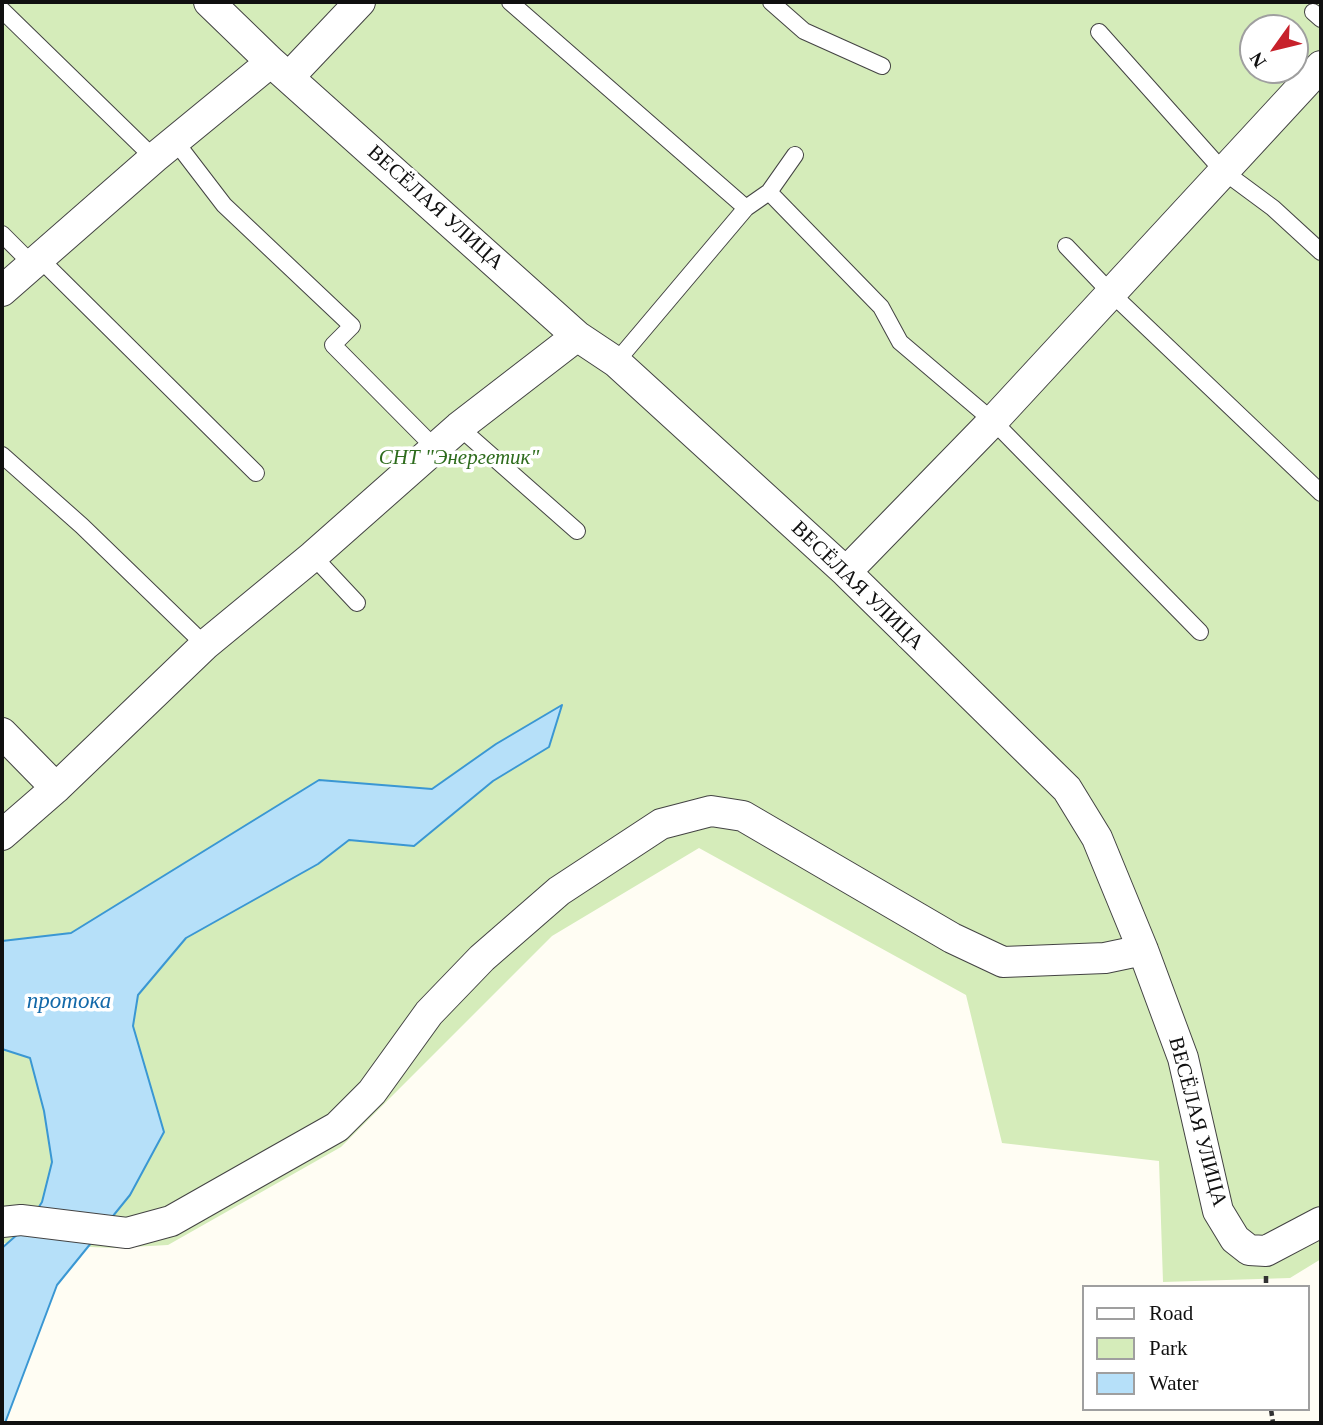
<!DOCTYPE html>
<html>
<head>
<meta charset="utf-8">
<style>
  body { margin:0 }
  #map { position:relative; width:1323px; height:1425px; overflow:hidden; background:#fffdf3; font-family:Georgia,serif }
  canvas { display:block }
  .frame { position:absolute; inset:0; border:4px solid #101010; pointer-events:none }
  .legend { position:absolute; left:1082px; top:1285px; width:228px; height:126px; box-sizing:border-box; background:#fff; border:2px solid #9f9f9f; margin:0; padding:9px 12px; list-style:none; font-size:21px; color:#101010 }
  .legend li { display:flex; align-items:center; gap:14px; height:35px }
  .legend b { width:35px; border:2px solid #9f9f9f }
  .north { position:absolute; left:1239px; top:14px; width:70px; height:70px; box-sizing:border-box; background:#fff; border:2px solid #9f9f9f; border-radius:50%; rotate:236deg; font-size:19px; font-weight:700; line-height:28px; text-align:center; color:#101010 }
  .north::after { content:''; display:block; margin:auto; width:24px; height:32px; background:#c7212b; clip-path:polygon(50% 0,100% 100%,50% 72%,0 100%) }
</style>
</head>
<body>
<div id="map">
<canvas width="1323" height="1425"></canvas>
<div class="frame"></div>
<ul class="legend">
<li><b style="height:9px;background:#fff"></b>Road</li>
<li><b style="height:19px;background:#d5ecba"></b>Park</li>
<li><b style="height:19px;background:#b6e0f9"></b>Water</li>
</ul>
<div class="north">N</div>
</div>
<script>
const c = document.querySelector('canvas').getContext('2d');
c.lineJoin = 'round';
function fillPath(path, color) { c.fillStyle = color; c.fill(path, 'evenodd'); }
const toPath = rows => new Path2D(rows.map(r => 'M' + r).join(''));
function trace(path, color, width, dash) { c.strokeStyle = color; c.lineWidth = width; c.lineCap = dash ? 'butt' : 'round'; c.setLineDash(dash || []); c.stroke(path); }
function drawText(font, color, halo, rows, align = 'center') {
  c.font = font + ' Georgia,serif'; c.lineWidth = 7; c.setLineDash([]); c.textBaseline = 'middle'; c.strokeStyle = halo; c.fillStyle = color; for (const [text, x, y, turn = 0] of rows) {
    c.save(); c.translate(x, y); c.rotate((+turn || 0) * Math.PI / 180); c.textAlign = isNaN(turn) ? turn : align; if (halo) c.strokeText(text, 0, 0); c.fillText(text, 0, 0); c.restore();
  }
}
fillPath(toPath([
  [2,2,1321,2,1321,1259,1290,1278,1163,1282,1159,1161,1002,1143,966,995,699,848,552,936,341,1147,168,1245,113,1248,2,1243],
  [1253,28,1295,28,1295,70,1253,70]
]), '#d5ecba');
const water = toPath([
  [562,705,549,747,493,781,414,846,349,840,318,864,186,938,138,995,133,1026,164,1132,130,1195,57,1285,5,1423,2,1423,2,1248,27,1226,42,1202,52,1162,44,1111,30,1058,2,1049,2,941,71,933,319,780,432,789,496,744,562,705]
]);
fillPath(water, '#b6e0f9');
trace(water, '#3a97d3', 2);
const service = toPath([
  [510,2,746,208],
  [771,2,804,31,882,66],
  [2,10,154,158],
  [1313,12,1321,19],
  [1099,32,1223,171,1273,208,1321,252],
  [175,141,224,205,352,326,333,345,435,448],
  [769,192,881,307,900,342,993,421,1200,632],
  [2,234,32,264],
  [1066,246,1111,293,1321,493],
  [39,258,256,473],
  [616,362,746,208,769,192,795,155],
  [459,427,577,531],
  [2,455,82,526,205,645],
  [313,556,357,603]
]);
const minor = toPath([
  [209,2,271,62,577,336,616,362,846,572,1067,789,1097,838,1143,950,1183,1058,1218,1211,1235,1239,1249,1250,1266,1251,1321,1222],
  [289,77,360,2],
  [2,291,154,158,271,62],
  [846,572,993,421,1321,66],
  [2,733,56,788],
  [2,835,56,788,205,645,313,556,459,427,577,336],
  [2,1222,21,1220,127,1233,171,1221,275,1162,337,1127,372,1092,429,1013,482,958,559,891,661,824,711,811,743,816,952,938,1003,962,1105,958,1143,950]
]);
trace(service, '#434343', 18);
trace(minor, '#434343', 32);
trace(toPath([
  [1266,1276,1266,1287],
  [1271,1409,1273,1423]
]), '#323232', 4.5, [7, 3.5]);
trace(service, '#fff', 16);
trace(minor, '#fff', 30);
drawText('21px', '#101010', '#fff', [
  ["ВЕСЁЛАЯ УЛИЦА",435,208,42],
  ["ВЕСЁЛАЯ УЛИЦА",857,586,44],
  ["ВЕСЁЛАЯ УЛИЦА",1197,1122,75]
]);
drawText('italic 21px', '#2e6c1d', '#fff', [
  ["СНТ \"Энергетик\"",459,458]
]);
drawText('italic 23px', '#1369a9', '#fff', [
  ["протока",69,1002]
]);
</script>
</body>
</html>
